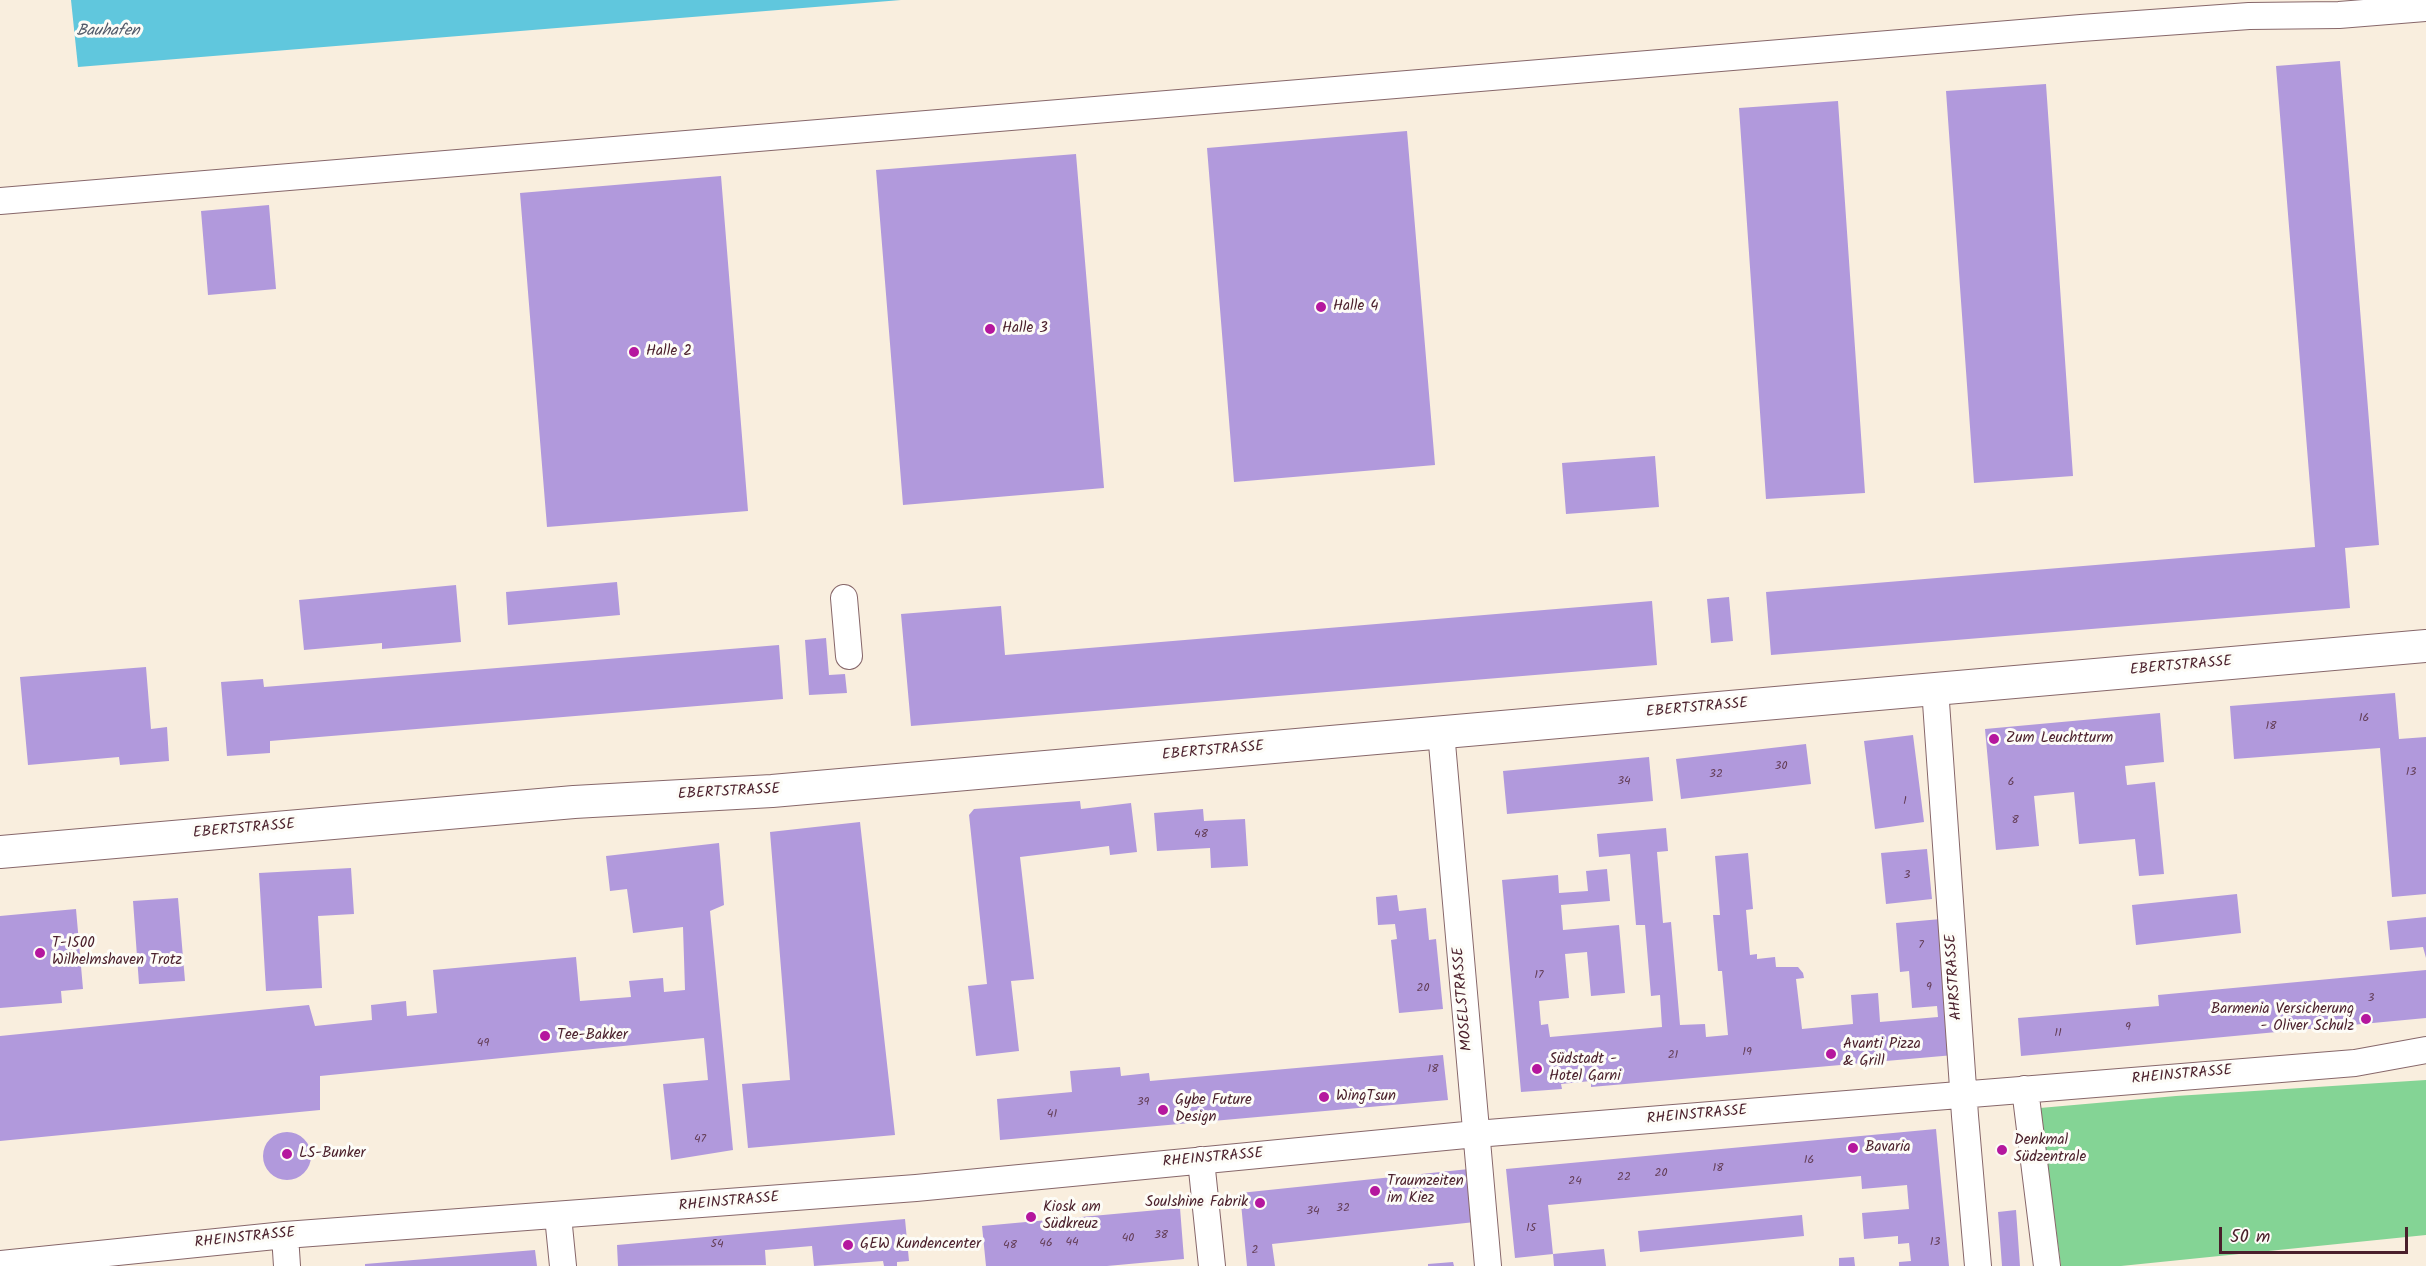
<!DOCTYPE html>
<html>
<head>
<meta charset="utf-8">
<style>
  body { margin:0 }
  #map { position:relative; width:2426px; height:1266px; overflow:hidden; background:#f9eede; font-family:Kalam,sans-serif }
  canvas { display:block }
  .scale { position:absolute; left:2219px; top:1227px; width:189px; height:27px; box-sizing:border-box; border:3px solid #4a1f2b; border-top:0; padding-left:8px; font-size:18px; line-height:21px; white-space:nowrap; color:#4a1f2b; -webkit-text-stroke:4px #fdfcf7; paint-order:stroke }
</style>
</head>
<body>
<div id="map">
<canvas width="2426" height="1266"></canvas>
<div class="scale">50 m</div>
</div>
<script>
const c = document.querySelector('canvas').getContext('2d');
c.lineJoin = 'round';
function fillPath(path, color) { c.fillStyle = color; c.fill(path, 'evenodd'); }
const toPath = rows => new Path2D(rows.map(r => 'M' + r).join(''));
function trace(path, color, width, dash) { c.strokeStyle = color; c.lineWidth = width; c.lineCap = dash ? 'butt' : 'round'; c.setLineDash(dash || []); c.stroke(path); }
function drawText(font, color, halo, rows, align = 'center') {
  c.font = font + ' Kalam,sans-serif'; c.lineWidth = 6; c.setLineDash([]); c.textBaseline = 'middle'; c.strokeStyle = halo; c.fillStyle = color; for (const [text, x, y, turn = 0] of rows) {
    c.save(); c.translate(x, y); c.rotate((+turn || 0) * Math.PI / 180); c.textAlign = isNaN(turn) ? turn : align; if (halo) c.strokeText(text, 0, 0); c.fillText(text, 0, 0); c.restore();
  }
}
fillPath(toPath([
  [2426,1080,2426,1235,2121,1266,2061,1266,2040,1108,2176,1096]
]), '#84d495');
fillPath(toPath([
  [71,0,901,0,78,67]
]), '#60c7dd');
fillPath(toPath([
  [2340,61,2379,545,2345,548,2350,608,1771,655,1766,592,2315,547,2276,66],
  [2046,84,2073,476,1974,483,1946,91],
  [1838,101,1865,493,1766,499,1739,108],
  [1407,131,1435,465,1234,482,1207,148],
  [1076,154,1104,488,903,505,876,170],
  [721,176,748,511,547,527,520,193],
  [269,205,276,289,208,295,201,211],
  [1655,456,1659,507,1566,514,1562,463],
  [617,582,620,615,508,625,506,592],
  [456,585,461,642,382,649,382,643,304,650,299,600],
  [1729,597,1733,641,1711,643,1707,599],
  [1652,601,1657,665,911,726,901,614,1001,606,1005,655],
  [826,638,829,675,845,674,847,693,809,695,805,640],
  [779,645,783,699,270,741,270,753,227,756,221,682,263,679,264,687],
  [146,667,151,729,167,727,169,761,120,765,119,757,28,765,20,677],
  [2395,693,2399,739,2426,737,2426,894,2392,897,2380,748,2234,759,2230,706],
  [2160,713,2164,762,2125,766,2127,785,2155,782,2164,874,2139,876,2135,839,2079,844,2074,792,2034,796,2039,846,1996,850,1985,729],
  [1913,735,1924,822,1875,829,1864,741],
  [1806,744,1811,784,1681,799,1676,759],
  [1649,757,1653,801,1507,814,1503,771],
  [1080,801,1081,809,1131,803,1137,852,1110,855,1109,846,1020,857,1034,979,1011,981,1019,1051,976,1056,968,986,987,984,969,815,974,809],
  [1203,809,1204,821,1245,819,1248,866,1211,868,1210,848,1157,851,1154,813],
  [860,822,895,1135,748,1148,742,1084,790,1080,770,832],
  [1666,828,1668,851,1657,852,1663,923,1671,922,1680,1025,1705,1024,1706,1037,1728,1035,1722,971,1718,971,1713,915,1720,915,1715,856,1748,853,1753,909,1746,910,1750,955,1757,954,1757,959,1775,957,1776,967,1798,967,1803,973,1804,978,1796,979,1802,1029,1853,1024,1851,995,1878,993,1880,1022,1938,1017,1937,1006,1912,1008,1909,971,1900,972,1896,923,1941,919,1954,1055,1591,1087,1591,1081,1561,1084,1562,1089,1521,1092,1502,880,1558,875,1559,893,1588,891,1586,871,1607,869,1610,901,1561,905,1563,930,1619,925,1625,993,1591,996,1587,952,1565,954,1569,998,1539,1001,1541,1025,1548,1024,1550,1037,1662,1027,1660,995,1651,996,1645,925,1636,925,1630,854,1599,857,1597,834],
  [719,843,724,905,710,911,733,1150,671,1160,663,1084,708,1080,704,1038,320,1076,320,1110,0,1141,0,1036,309,1005,315,1026,372,1020,371,1005,406,1001,407,1016,437,1013,433,970,576,957,580,1001,631,997,629,981,663,978,664,992,685,990,683,927,633,933,627,889,610,891,606,856],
  [1927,849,1932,899,1886,904,1881,853],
  [351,868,354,914,318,916,322,988,266,991,259,873],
  [2237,894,2241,933,2136,945,2132,905],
  [1397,895,1399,911,1426,908,1429,940,1436,939,1443,1009,1399,1013,1391,940,1397,939,1395,924,1378,925,1376,897],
  [178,898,185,981,139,984,133,901],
  [76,909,83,989,61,991,62,1003,0,1008,0,916],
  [2426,917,2426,958,2423,947,2390,950,2387,921],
  [2426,970,2426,1018,2021,1056,2018,1018,2159,1006,2158,995],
  [1443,1055,1448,1100,1000,1140,997,1099,1072,1092,1070,1071,1120,1067,1121,1076,1149,1073,1150,1081],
  [1936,1129,1949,1266,1899,1266,1899,1262,1911,1261,1909,1243,1898,1244,1898,1236,1864,1239,1862,1213,1909,1209,1907,1185,1862,1189,1861,1176,1548,1205,1553,1254,1515,1258,1506,1169],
  '263 1156a24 24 0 1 1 48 0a24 24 0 1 1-48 0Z',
  [1469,1169,1475,1222,1272,1244,1275,1266,1247,1266,1240,1193],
  [1180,1208,1184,1259,1107,1266,986,1266,982,1226],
  [2016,1210,2020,1266,2002,1266,1998,1212],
  [1802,1215,1804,1236,1640,1252,1638,1231],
  [905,1219,909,1261,897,1262,897,1266,884,1266,883,1261,814,1266,812,1246,765,1250,766,1265,618,1266,617,1245],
  [1604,1249,1606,1266,1554,1266,1553,1254],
  [535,1250,537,1266,365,1266,365,1264],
  [1854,1257,1855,1266,1839,1266,1839,1258],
  [1453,1262,1454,1266,1428,1266,1428,1264]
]), '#b199dc');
const minor = toPath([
  [0,201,2081,28,2249,16,2339,15,2426,8],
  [844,598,849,656],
  [1935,688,1965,1116,1978,1266],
  [1441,732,1488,1266],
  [2025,1089,2047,1266],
  [1201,1160,1212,1266],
  [558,1216,563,1266],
  [285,1235,287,1266],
  [0,1264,285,1235,916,1188,1476,1134,2355,1063,2426,1050]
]);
const tertiary = toPath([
  [0,852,574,802,772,791,2426,646]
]);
trace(minor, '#87676a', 28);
trace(tertiary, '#87676a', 34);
trace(minor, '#fff', 26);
trace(tertiary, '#fff', 32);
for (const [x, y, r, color] of [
  [1321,307,6,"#b5179e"],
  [990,329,6,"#b5179e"],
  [634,352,6,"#b5179e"],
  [1994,739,6,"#b5179e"],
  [40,953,6,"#b5179e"],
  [2366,1019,6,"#b5179e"],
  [545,1036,6,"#b5179e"],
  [1831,1054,6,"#b5179e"],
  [1537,1069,6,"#b5179e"],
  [1324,1097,6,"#b5179e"],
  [1163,1110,6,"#b5179e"],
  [1853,1148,6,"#b5179e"],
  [2002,1150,6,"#b5179e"],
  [287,1154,6,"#b5179e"],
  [1375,1191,6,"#b5179e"],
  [1260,1203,6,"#b5179e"],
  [1031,1217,6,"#b5179e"],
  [848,1245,6,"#b5179e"]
]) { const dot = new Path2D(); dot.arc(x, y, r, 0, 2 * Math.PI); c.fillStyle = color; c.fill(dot); trace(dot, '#fdfcf7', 2); }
drawText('12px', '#643e57', null, [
  ["16",2364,719],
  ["18",2271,727],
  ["30",1781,767],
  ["13",2411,773],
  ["32",1716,775],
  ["34",1624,782],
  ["6",2011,783],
  ["1",1905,802],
  ["8",2015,821],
  ["48",1201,835],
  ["3",1907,876],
  ["7",1921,946],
  ["17",1539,976],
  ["9",1929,988],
  ["20",1423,989],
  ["3",2371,999],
  ["9",2128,1028],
  ["11",2058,1034],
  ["49",483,1044],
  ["19",1747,1053],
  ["21",1673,1056],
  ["18",1433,1070],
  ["39",1143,1103],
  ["41",1052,1115],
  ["47",700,1140],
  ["16",1809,1161],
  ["18",1718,1169],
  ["20",1661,1174],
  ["22",1624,1178],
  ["24",1575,1182],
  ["32",1343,1209],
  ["34",1313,1212],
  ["15",1531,1229],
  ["38",1161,1236],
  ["40",1128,1239],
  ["44",1072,1243],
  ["13",1935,1243],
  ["46",1046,1244],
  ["54",717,1245],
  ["48",1010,1246],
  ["2",1255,1251]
]);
drawText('15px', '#4a1f2b', '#fdfcf7', [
  ["Halle 4",1333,307],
  ["Halle 3",1002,329],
  ["Halle 2",646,352],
  ["Zum Leuchtturm",2006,739],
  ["T-1500",52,944],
  ["Wilhelmshaven Trotz",52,961],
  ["Barmenia Versicherung",2354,1010,"right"],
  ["- Oliver Schulz",2354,1027,"right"],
  ["Tee-Bakker",557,1036],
  ["Avanti Pizza",1843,1045],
  ["& Grill",1843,1062],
  ["Südstadt -",1549,1060],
  ["Hotel Garni",1549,1077],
  ["WingTsun",1336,1097],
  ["Gybe Future",1175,1101],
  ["Design",1175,1118],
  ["Denkmal",2014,1141],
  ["Südzentrale",2014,1158],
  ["Bavaria",1865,1148],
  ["LS-Bunker",299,1154],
  ["Traumzeiten",1387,1182],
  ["im Kiez",1387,1199],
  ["Soulshine Fabrik",1248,1203,"right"],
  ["Kiosk am",1043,1208],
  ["Südkreuz",1043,1225],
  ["GEW Kundencenter",860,1245]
], 'left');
drawText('15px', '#4a1f2b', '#fdfcf7', [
  ["EBERTSTRASSE",2181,667,-5],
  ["EBERTSTRASSE",1697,709,-5],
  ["EBERTSTRASSE",1213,752,-5],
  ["EBERTSTRASSE",729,793,-3],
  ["EBERTSTRASSE",244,830,-5],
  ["AHRSTRASSE",1955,977,-94],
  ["MOSELSTRASSE",1464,999,-95],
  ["RHEINSTRASSE",2182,1076,-5],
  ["RHEINSTRASSE",1697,1116,-5],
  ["RHEINSTRASSE",1213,1159,-5],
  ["RHEINSTRASSE",729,1203,-5],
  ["RHEINSTRASSE",245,1239,-6]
]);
drawText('italic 16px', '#525a69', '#fdfcf7', [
  ["Bauhafen",108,32]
]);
</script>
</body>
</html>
